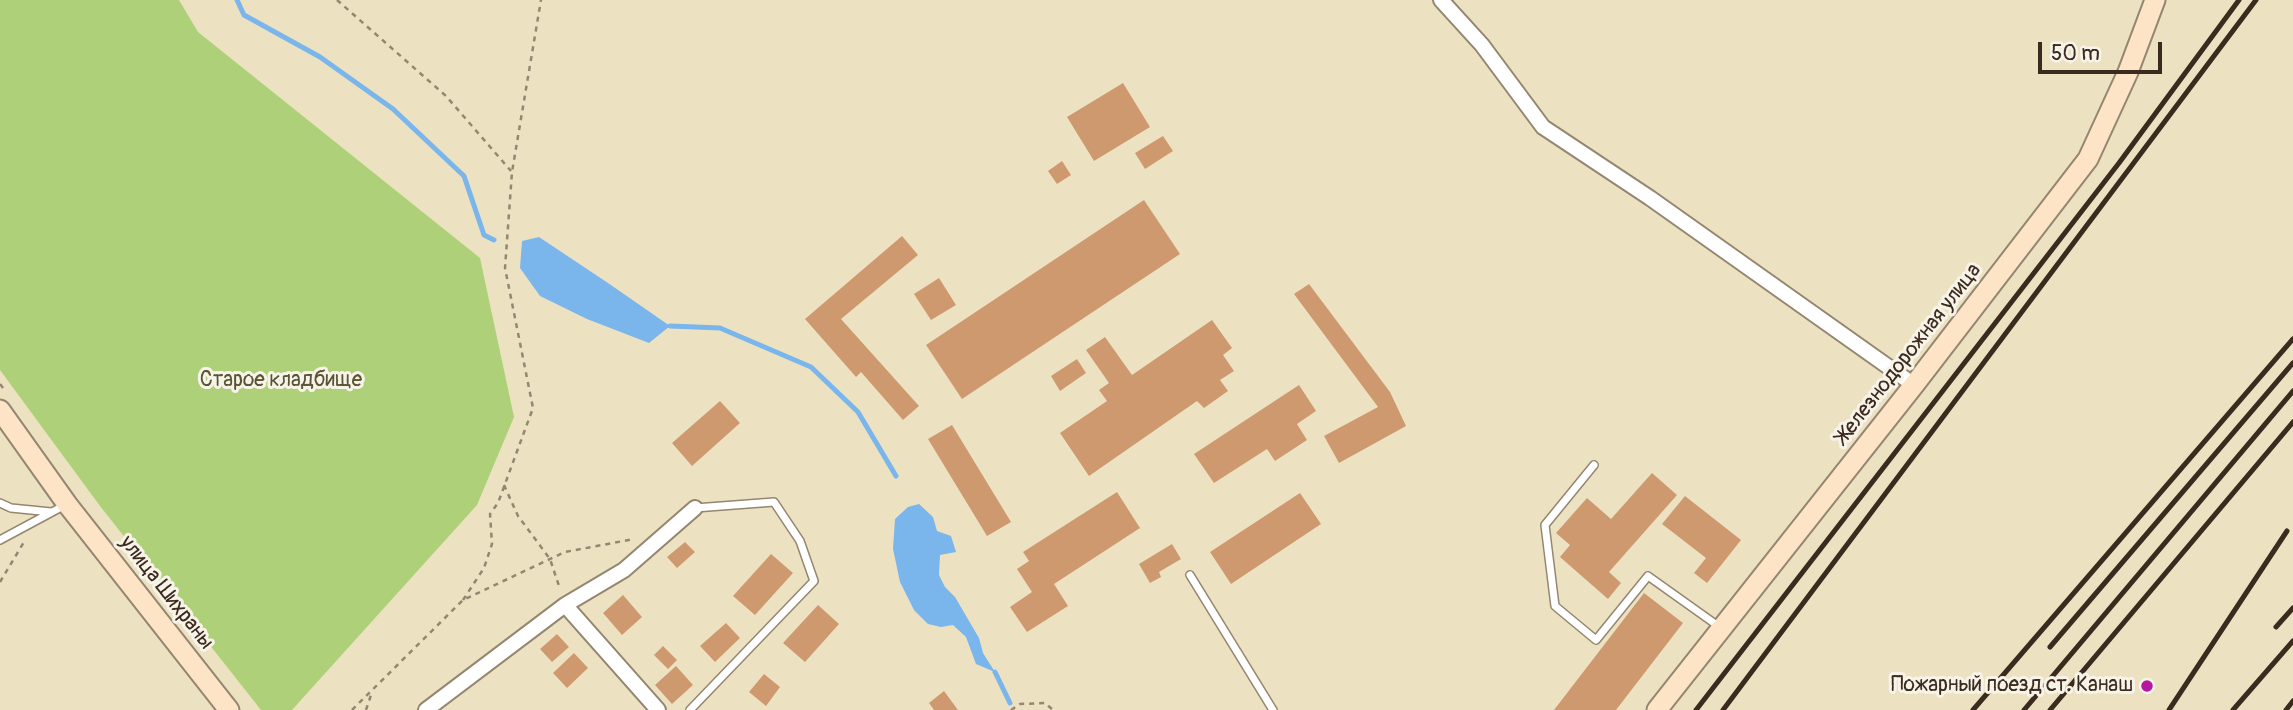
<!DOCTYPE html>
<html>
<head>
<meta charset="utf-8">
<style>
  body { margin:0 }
  #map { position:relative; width:2293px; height:710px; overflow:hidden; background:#ece2c2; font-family:Pangolin,sans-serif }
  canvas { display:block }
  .scale { position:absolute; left:2038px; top:42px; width:124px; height:32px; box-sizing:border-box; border:4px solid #3b2a1e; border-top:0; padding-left:9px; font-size:21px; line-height:24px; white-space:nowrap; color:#3b2a1e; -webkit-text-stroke:5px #f7f3e8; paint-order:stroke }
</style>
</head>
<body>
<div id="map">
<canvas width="2293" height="710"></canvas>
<div class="scale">50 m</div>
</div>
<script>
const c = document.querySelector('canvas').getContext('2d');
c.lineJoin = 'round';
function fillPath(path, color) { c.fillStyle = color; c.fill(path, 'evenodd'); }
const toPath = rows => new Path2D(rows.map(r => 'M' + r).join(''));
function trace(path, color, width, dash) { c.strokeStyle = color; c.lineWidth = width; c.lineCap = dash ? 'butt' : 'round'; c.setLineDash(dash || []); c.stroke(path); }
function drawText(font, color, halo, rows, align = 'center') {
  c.font = font + ' Pangolin,sans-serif'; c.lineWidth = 6; c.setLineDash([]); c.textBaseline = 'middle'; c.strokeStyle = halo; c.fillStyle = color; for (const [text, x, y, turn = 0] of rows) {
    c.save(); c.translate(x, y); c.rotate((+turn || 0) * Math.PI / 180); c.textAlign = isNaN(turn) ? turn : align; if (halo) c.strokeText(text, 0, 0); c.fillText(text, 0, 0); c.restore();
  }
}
fillPath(toPath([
  [0,0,179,0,198,32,480,258,514,417,477,505,292,710,261,710,100,506,0,370]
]), '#aed078');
fillPath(toPath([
  [539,237,608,283,670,326,649,343,587,319,540,296,520,268,522,241],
  [919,504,933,517,937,531,951,536,956,552,940,555,939,575,945,587,955,597,979,638,983,653,995,672,976,664,966,637,953,625,941,627,928,624,914,610,900,582,893,549,895,519,908,507]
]), '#7ab5ec');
trace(toPath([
  [237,0,244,15,320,57,393,109,464,176,484,235,494,240],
  [670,326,720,328,811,367,858,412,896,476],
  [995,672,1010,703]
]), '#7ab5ec', 5);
fillPath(toPath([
  [1123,83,1150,127,1094,161,1067,117],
  [1163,136,1173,151,1145,169,1135,153],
  [1062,161,1071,175,1057,184,1048,171],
  [1144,200,1180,254,962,399,926,345],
  [902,236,918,255,841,319,919,406,903,420,861,372,856,377,805,319],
  [939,278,956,305,931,320,914,294],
  [1309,284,1390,392,1406,426,1339,463,1324,436,1378,407,1294,294],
  [1212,320,1232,348,1223,355,1234,371,1220,380,1228,391,1204,408,1197,401,1089,476,1060,433,1107,401,1099,390,1109,383,1086,350,1105,337,1132,375],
  [1077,359,1086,373,1060,391,1051,376],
  [1299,385,1316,411,1297,424,1307,440,1275,461,1267,449,1214,483,1194,454],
  [720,401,740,423,692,466,672,443],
  [952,425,1011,522,987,536,928,439],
  [1652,473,1677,495,1609,572,1621,583,1608,599,1560,557,1570,545,1556,533,1587,498,1611,519],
  [1117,492,1140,528,1054,584,1068,606,1027,632,1010,607,1032,592,1017,569,1029,561,1023,552],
  [1300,493,1321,524,1231,584,1210,552],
  [1685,496,1741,540,1707,583,1694,573,1706,558,1662,524],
  [685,542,695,552,677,568,667,557],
  [1172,544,1181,559,1159,572,1161,577,1150,583,1139,564],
  [771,554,793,573,755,615,733,596],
  [1644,593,1683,623,1616,710,1554,710],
  [623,595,642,617,622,635,603,613],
  [818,605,839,624,805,662,783,643],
  [726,623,740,638,715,662,700,646],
  [557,634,569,647,552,662,540,649],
  [663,646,677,660,668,669,654,655],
  [574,653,588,668,567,688,553,673],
  [676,666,693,685,672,704,655,685],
  [764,674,780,687,766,706,749,692],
  [944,691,958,710,934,710,929,703]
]), '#cf996f');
const lane = toPath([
  [1594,465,1545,525,1555,606,1596,640,1648,576,1721,628],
  [0,503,11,508,51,512],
  [0,540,67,504],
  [1190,575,1273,710],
  [690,710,814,581,800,541,774,502,695,508]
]);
const street = toPath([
  [1441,0,1482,45,1543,127,1650,198,1914,385],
  [565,605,658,710],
  [426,710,565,605,624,570,695,508]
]);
const secondary = toPath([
  [0,410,67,504,229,710],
  [1657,710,1914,385,2088,159,2128,72,2155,0]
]);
trace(lane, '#948670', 10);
trace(street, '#948670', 18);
trace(secondary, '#948670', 23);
trace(toPath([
  [337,0,446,96,511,171],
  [0,384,6,392],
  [504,485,518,516,550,559,560,589],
  [0,582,24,542],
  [463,600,484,568,492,544,490,514,498,503,533,408,505,268,512,172,541,0],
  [352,710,463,600,565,552,634,539],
  [366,710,372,692],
  [1011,710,1020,704,1045,703,1053,710]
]), '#948670', 2.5, [5, 5]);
trace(lane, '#fff', 7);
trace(street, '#fff', 14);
trace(secondary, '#fee4c6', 19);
trace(toPath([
  [2276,627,2293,608],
  [2050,647,2293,363],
  [1696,710,2119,163,2239,0],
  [1723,710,2256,0],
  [1973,710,2293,339],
  [2024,710,2293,391],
  [2050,710,2293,422],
  [2169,710,2287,531],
  [2233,710,2293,641],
  [2286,710,2293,701]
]), '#3b2a1e', 5);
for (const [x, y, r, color] of [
  [2147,686,7,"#b5179e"]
]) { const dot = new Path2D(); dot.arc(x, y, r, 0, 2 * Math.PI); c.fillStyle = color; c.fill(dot); trace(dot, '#f7f3e8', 2.5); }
drawText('21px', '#3b2a1e', '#f7f3e8', [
  ["Железнодорожная улица",1909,354,-52],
  ["улица Шихраны",166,593,52]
]);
drawText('21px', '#585434', '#f7f3e8', [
  ["Старое кладбище",281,381]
]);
drawText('21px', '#3b2a1e', '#f7f3e8', [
  ["Пожарный поезд ст. Канаш",2133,686]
], 'right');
</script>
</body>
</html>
